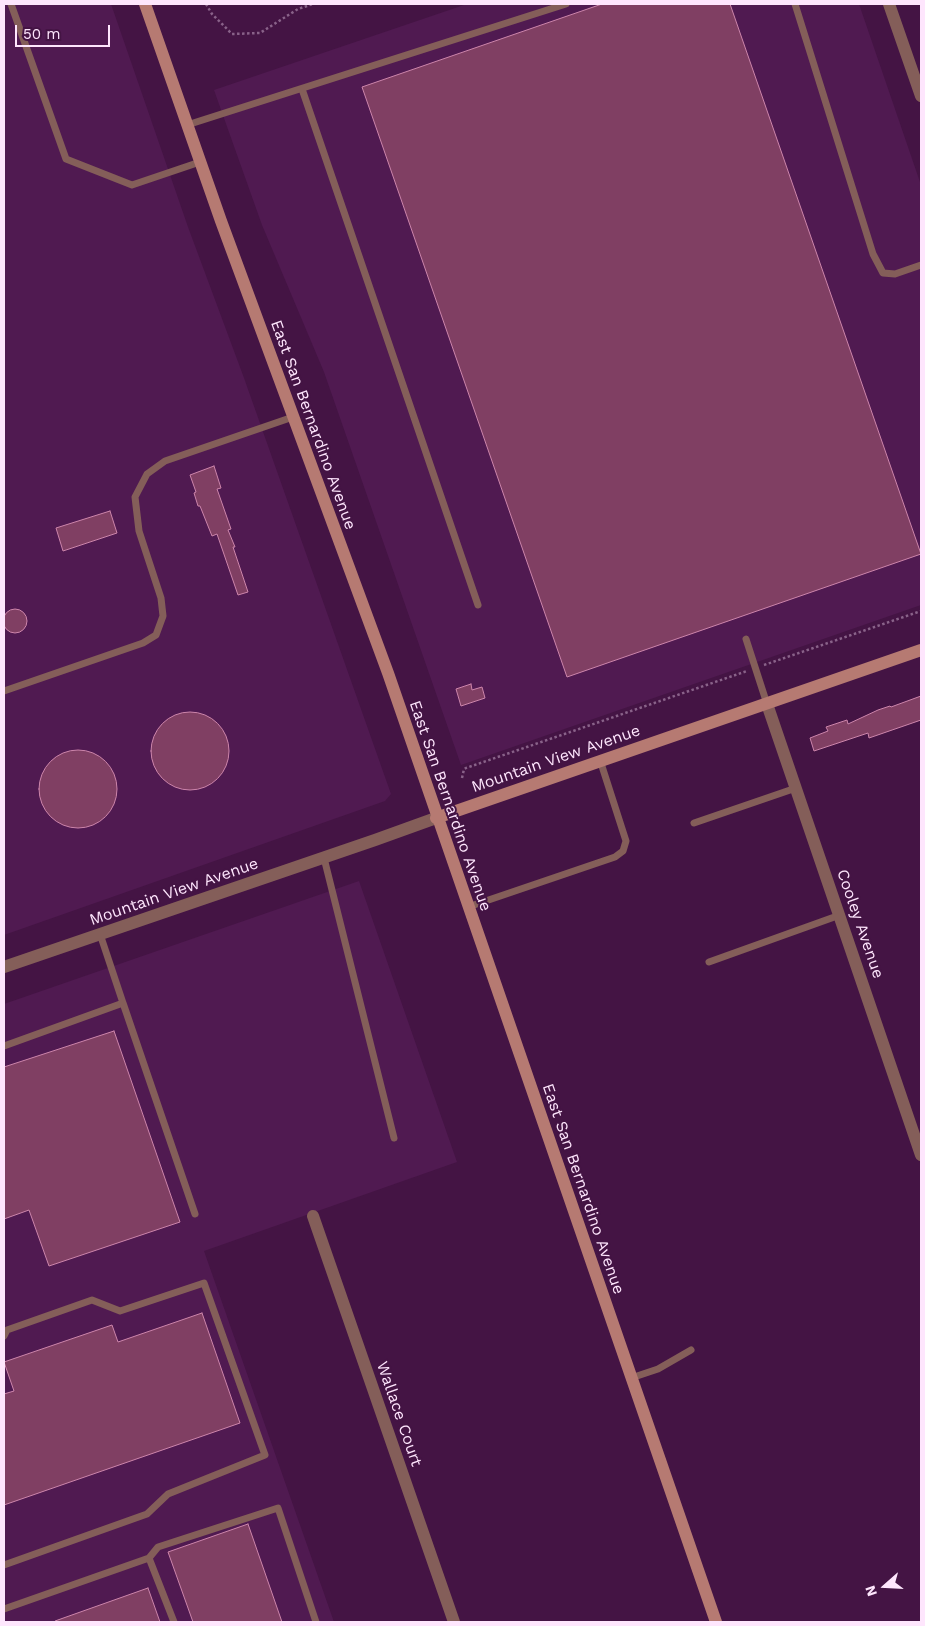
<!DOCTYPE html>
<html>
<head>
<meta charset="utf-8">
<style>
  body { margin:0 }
  #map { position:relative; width:925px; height:1626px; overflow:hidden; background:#441444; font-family:"Work Sans",sans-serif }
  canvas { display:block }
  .frame { position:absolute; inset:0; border:5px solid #fee6fd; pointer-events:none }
  .north { position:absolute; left:860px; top:1561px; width:50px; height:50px; -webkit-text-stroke:4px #441444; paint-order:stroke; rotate:251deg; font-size:14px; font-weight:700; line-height:20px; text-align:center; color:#fee6fd }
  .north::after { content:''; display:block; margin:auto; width:18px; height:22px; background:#fee6fd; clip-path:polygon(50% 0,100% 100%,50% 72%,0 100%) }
  .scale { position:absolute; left:15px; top:25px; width:95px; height:22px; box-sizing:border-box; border:2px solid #fee6fd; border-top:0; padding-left:6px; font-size:15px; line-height:18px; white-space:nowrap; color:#fee6fd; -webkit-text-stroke:4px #441444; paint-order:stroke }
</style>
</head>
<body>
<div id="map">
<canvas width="925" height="1626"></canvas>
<div class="frame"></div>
<div class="north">N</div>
<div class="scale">50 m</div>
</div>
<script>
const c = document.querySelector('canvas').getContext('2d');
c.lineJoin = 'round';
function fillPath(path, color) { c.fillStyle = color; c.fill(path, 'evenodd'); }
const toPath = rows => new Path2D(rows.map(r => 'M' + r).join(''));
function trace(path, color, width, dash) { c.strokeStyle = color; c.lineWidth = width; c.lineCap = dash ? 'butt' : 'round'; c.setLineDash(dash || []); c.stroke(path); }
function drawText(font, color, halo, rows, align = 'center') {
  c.font = font + ' "Work Sans",sans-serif'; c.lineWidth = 4; c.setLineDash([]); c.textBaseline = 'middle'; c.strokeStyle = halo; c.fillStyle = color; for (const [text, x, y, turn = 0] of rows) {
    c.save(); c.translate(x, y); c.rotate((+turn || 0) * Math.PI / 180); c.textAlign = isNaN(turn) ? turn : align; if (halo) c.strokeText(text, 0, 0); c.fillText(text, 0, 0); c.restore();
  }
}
fillPath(toPath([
  [4,4,111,4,188,227,244,378,391,794,385,801,4,935],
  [467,4,859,4,921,185,921,605,461,765,324,372,262,225,214,90],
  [359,881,457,1162,204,1251,334,1622,4,1622,4,1004]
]), '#501a51');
const building = toPath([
  [602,4,730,4,921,554,567,677,362,87,602,4],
  [214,466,221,488,217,489,231,529,228,530,235,547,233,547,248,592,238,595,217,534,212,536,200,506,198,506,194,493,196,492,190,475,214,466],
  [110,511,117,533,63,551,56,528,110,511],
  '3 621a12 12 0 1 1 24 0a12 12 0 1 1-24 0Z',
  [471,684,472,690,482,687,485,698,461,706,456,689,471,684],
  [921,696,921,720,869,738,868,733,814,751,810,738,828,731,826,727,847,720,848,724,878,710,890,706,891,707,921,696],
  '151 751a39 39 0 1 1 78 0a39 39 0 1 1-78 0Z',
  '39 789a39 39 0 1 1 78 0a39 39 0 1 1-78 0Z',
  [114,1031,180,1222,49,1266,29,1210,4,1219,4,1067,114,1031],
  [202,1313,240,1423,4,1505,4,1394,14,1391,4,1362,112,1325,118,1342,202,1313],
  [248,1524,282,1622,193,1622,168,1552,248,1524],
  [148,1588,160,1622,55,1622,55,1621,148,1588]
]);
fillPath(building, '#803f63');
trace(building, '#cd85ab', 1);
trace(toPath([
  [206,4,212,14,232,34,260,33,298,9,313,4],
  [764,665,921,611],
  [462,778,464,769,466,768,747,671]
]), '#896289', 2.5, [2.5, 2.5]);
trace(toPath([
  [11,4,66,159,132,185,200,162],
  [795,4,873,254,883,273,895,274,921,265],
  [302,89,478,605],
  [187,125,566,4],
  [746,639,767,704],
  [4,691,143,643,156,635,163,616,161,598,139,531,135,497,147,474,165,461,293,417],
  [694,823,796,788],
  [324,858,394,1138],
  [468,907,615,857,623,851,626,841,600,760],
  [709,962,840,915],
  [123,1003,195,1214],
  [4,1046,123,1003,100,934],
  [4,1336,7,1330,92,1300,120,1311,204,1283,265,1455,168,1494,147,1514,4,1565],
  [631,1378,658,1369,691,1350],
  [149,1558,158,1547,278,1508,316,1622],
  [4,1609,149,1558,174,1622]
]), '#845e59', 7);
trace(toPath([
  [767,704,921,1155],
  [313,1216,454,1622]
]), '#845e59', 12);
trace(toPath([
  [889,4,921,96],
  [4,967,375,840,436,818]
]), '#845e59', 12);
trace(toPath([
  [145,4,221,221,388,673,716,1622],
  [436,818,921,650]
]), '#b67a72', 12);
drawText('16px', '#fee6fd', '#441444', [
  ["East San Bernardino Avenue",313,425,70],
  ["Mountain View Avenue",556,759,-19],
  ["East San Bernardino Avenue",450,806,71],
  ["Mountain View Avenue",174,892,-19],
  ["Cooley Avenue",860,924,71],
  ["East San Bernardino Avenue",583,1189,71],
  ["Wallace Court",399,1414,71]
]);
</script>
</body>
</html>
